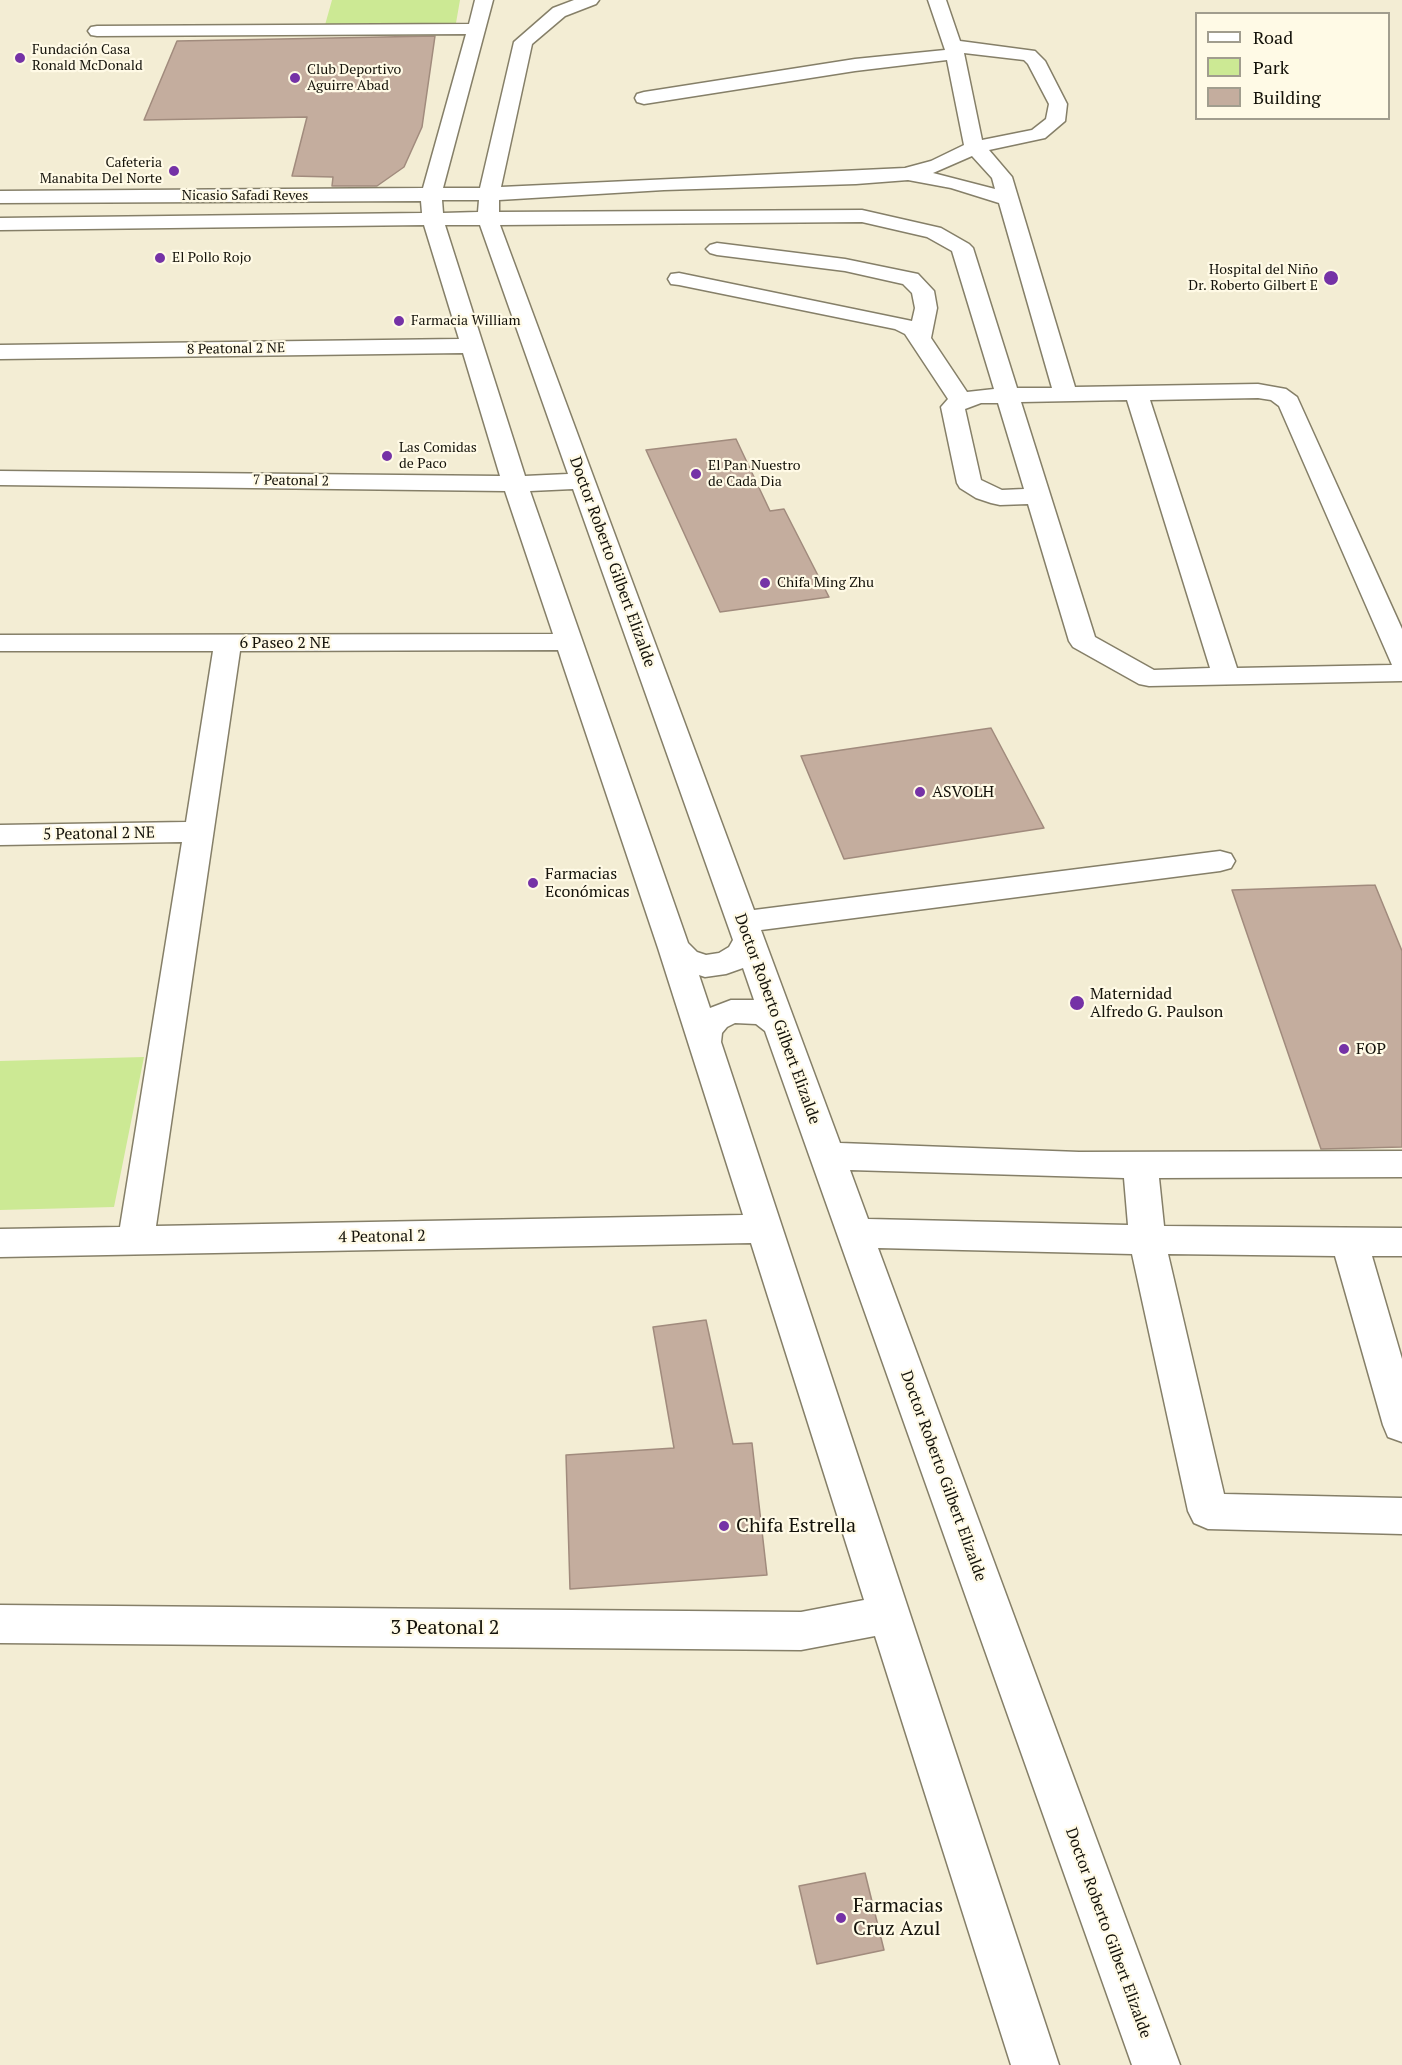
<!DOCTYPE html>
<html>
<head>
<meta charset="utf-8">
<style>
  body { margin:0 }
  #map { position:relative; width:1402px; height:2065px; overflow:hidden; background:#f3edd4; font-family:"PT Serif",serif }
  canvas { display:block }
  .legend { position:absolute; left:1195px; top:12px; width:195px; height:108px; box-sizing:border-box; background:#fffae6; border:2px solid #a19d8e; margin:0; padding:8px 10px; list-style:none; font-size:18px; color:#14120a }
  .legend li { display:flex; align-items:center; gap:12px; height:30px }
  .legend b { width:30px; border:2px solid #a19d8e }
</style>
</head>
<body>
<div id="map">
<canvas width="1402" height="2065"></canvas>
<ul class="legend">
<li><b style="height:8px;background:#fff"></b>Road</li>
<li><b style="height:16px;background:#cce994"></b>Park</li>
<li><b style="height:16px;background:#c4ad9e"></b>Building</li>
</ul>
</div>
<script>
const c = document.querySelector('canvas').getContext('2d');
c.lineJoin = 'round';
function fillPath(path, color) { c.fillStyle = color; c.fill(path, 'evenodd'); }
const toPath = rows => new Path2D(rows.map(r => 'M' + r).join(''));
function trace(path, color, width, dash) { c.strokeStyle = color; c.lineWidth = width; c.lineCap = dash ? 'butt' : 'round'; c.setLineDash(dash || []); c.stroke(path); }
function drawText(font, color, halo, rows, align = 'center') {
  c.font = font + ' "PT Serif",serif'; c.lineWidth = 4.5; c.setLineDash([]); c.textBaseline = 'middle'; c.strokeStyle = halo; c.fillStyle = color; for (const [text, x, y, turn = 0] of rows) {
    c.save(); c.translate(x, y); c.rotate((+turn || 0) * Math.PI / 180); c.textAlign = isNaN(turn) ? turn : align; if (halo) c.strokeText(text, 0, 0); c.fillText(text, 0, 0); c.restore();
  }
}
fillPath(toPath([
  [332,0,460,0,456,23,325,25],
  [144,1057,114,1207,0,1210,0,1061]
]), '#cce994');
const building = toPath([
  [435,36,422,127,404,167,377,186,332,186,333,177,292,176,307,117,144,120,177,41,435,36],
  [736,439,770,511,784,509,829,597,720,612,646,450,736,439],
  [991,728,1044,828,844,859,801,756,991,728],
  [1375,885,1402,951,1402,1147,1321,1149,1232,890,1375,885],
  [706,1320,733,1444,752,1443,767,1575,570,1589,566,1455,674,1448,653,1327,706,1320],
  [865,1873,884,1950,817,1964,799,1886,865,1873]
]);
fillPath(building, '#c4ad9e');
trace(building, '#a18b7d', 1.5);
const minor = toPath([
  [475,0,493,0,443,188,480,188,514,42,553,8,574,0,599,0,596,4,565,16,532,44,501,187,905,168,931,161,964,145,947,60,855,71,644,104,637,102,635,98,637,94,644,92,855,59,945,50,928,0,946,0,960,41,1035,51,1045,61,1067,104,1065,121,1045,138,989,150,1012,177,1075,387,1258,384,1286,389,1297,397,1402,629,1402,681,1149,686,1139,684,1073,647,1069,641,1028,504,1000,505,991,503,976,498,960,488,957,483,941,407,948,399,905,334,895,329,679,285,671,284,668,279,671,274,679,273,912,321,915,308,912,293,903,284,845,271,717,255,710,253,706,249,710,245,717,243,845,259,918,274,934,291,937,308,931,338,967,392,994,389,952,251,927,237,862,222,500,225,754,910,1220,851,1231,854,1235,861,1231,868,1220,871,761,930,840,1143,1079,1152,1402,1151,1402,1177,1159,1178,1164,1226,1402,1228,1402,1256,1372,1256,1402,1359,1402,1442,1388,1437,1383,1425,1335,1256,1168,1254,1224,1494,1402,1498,1402,1534,1208,1529,1194,1523,1188,1511,1132,1254,878,1248,1180,2065,1132,2065,765,1031,756,1024,735,1023,727,1027,722,1033,721,1042,1059,2065,1011,2065,875,1636,801,1650,0,1643,0,1605,801,1612,864,1600,751,1243,0,1257,0,1229,120,1227,182,842,0,845,0,825,186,822,213,651,0,651,0,635,553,634,505,491,0,485,0,471,500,476,463,353,0,359,0,345,459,339,424,225,0,230,0,218,422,213,421,201,0,203,0,191,423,188,466,34,97,36,91,35,88,31,91,27,97,26,469,24,475,0],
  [964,53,1024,60,1028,64,1049,104,1046,119,1032,130,982,140,964,53],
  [972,156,992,178,995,189,933,173,972,156],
  [908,180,951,188,999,203,1052,388,1017,388,973,248,969,244,941,228,862,210,499,212,499,200,664,190,856,184,908,180],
  [442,200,479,200,478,212,443,213,442,200],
  [445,225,480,225,568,474,525,476,445,225],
  [1258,398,1271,400,1279,406,1392,665,1237,668,1150,400,1258,398],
  [1127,400,1210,668,1154,670,1095,637,1021,402,1127,400],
  [981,403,998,403,1024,489,1002,490,981,480,965,409,981,403],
  [573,489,733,940,729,947,719,953,706,955,697,952,688,943,530,491,573,489],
  [558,650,658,948,743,1215,156,1226,240,651,558,650],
  [743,968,754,1000,731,1000,710,1008,699,975,705,977,726,974,743,968],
  [850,1170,1124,1178,1128,1225,868,1219,850,1170]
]);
trace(minor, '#857f68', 3);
fillPath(minor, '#fff');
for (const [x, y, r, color] of [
  [20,58,6,"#7532a6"],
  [295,78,6,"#7532a6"],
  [174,171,6,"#7532a6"],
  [160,258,6,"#7532a6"],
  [1331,278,8,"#7532a6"],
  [399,321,6,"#7532a6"],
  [387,456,6,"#7532a6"],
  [696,474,6,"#7532a6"],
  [765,583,6,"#7532a6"],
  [920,792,6,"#7532a6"],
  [533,883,6,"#7532a6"],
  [1077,1003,8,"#7532a6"],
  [1344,1049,6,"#7532a6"],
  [724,1526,6,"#7532a6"],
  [841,1918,6,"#7532a6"]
]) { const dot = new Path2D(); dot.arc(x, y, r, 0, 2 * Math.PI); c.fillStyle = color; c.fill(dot); trace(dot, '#fffae6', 2); }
drawText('14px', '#14120a', '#fffae6', [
  ["Fundación Casa",32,50],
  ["Ronald McDonald",32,66],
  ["Club Deportivo",307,70],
  ["Aguirre Abad",307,86],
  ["Cafeteria",162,163,"right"],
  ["Manabita Del Norte",162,179,"right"],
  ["El Pollo Rojo",172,258],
  ["Hospital del Niño",1318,270,"right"],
  ["Dr. Roberto Gilbert E",1318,286,"right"],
  ["Farmacia William",411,321],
  ["Las Comidas",399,448],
  ["de Paco",399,464],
  ["El Pan Nuestro",708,466],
  ["de Cada Dia",708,482],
  ["Chifa Ming Zhu",777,583]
], 'left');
drawText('14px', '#14120a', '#fffae6', [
  ["Nicasio Safadi Reves",245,196],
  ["8 Peatonal 2 NE",236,349,-1],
  ["7 Peatonal 2",291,481,1]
]);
drawText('16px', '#14120a', '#fffae6', [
  ["Doctor Roberto Gilbert Elizalde",612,562,70],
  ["6 Paseo 2 NE",285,643],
  ["5 Peatonal 2 NE",99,834,-1],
  ["Doctor Roberto Gilbert Elizalde",777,1019,70],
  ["4 Peatonal 2",382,1237,-1],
  ["Doctor Roberto Gilbert Elizalde",943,1476,70],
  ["Doctor Roberto Gilbert Elizalde",1108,1933,70]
]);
drawText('16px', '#14120a', '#fffae6', [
  ["ASVOLH",932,792],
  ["Farmacias",545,874],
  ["Económicas",545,892],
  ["Maternidad",1090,994],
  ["Alfredo G. Paulson",1090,1012],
  ["FOP",1356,1049]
], 'left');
drawText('20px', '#14120a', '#fffae6', [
  ["Chifa Estrella",736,1526],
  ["Farmacias",853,1906],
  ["Cruz Azul",853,1929]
], 'left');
drawText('20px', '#14120a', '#fffae6', [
  ["3 Peatonal 2",445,1628]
]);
</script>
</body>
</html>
